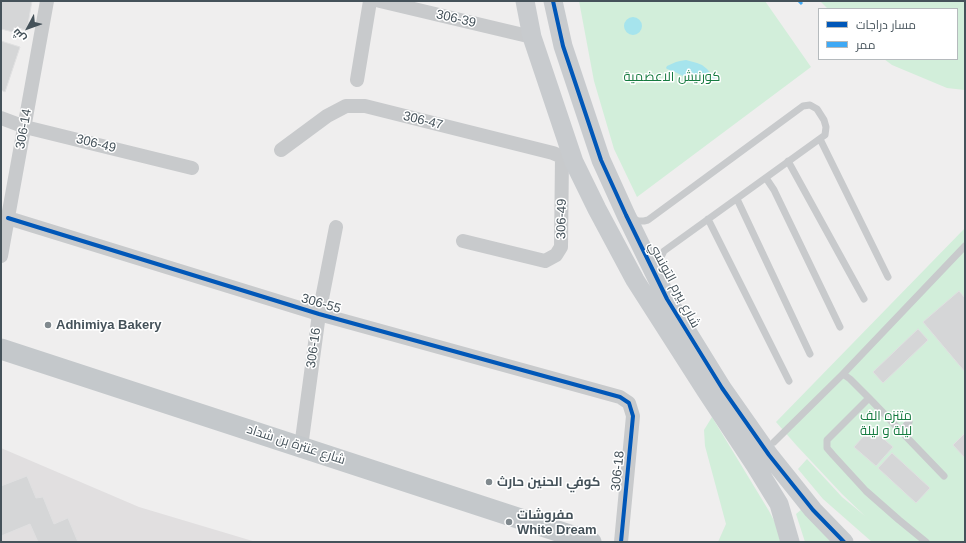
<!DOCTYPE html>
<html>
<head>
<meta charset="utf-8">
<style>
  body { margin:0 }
  #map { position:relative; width:966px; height:543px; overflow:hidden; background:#efeeee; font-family:Arial,Cairo,sans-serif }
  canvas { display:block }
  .frame { position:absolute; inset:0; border:2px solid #45525a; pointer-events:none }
  .legend { position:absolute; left:818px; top:8px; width:140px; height:52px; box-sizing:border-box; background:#fff; border:1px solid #b5babd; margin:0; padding:5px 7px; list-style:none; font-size:12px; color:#45525a }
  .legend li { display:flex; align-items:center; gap:8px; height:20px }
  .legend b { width:20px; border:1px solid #b5babd }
  .north { position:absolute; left:8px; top:8px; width:40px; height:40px; -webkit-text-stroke:3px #fff; paint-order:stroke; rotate:229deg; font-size:11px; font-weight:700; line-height:16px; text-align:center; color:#45525a }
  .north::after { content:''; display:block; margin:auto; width:14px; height:18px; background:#45525a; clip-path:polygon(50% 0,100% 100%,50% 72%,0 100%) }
</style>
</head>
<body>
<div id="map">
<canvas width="966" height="543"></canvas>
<div class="frame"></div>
<ul class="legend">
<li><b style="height:5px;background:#0057b8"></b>مسار دراجات</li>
<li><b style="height:5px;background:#3fa9f5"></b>ممر</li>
</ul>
<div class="north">ش</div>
</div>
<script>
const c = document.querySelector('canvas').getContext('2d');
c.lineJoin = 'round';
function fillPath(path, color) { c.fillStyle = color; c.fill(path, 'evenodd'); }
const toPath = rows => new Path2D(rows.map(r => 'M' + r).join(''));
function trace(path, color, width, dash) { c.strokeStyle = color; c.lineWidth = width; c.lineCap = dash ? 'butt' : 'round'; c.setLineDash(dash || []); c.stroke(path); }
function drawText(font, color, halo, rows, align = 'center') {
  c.font = font + ' Arial,Cairo,sans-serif'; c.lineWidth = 3; c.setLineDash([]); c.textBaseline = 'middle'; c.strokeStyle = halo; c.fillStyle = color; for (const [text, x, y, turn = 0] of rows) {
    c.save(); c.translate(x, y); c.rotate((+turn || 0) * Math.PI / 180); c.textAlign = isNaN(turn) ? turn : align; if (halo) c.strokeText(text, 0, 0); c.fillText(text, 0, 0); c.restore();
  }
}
fillPath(toPath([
  [1,448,139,507,256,542,1,542]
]), '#e1dfe0');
fillPath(toPath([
  [579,1,765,1,811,67,637,197,614,149,594,81],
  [820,1,965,1,965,90,947,88,892,65,884,59,957,59,957,9,828,9],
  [965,228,965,542,897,542,894,540,896,542,872,542,823,499,798,469,807,459,842,497,865,516,842,494,797,446,776,422],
  [712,417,769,511,781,534,783,542,718,542,726,524,705,446,704,430],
  [802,509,831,542,805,542,796,514]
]), '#d2eeda');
fillPath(toPath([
  '624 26a9 9 0 1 1 18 0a9 9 0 1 1-18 0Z',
  [686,60,697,63,702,65,707,69,715,78,715,80,702,83,691,80,675,72,667,69,666,68,667,66,676,62,680,61]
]), '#a6e4ed');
const building = toPath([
  [1,1,32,1,27,30,14,28,13,32,1,29,1,1],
  [1,41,20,47,5,92,1,90,1,41],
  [959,291,965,298,965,372,923,322,959,291],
  [918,329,928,340,883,383,873,372,918,329],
  [871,428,893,447,876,466,854,447,871,428],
  [965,433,965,458,953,445,965,433],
  [892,453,930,488,916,503,878,468,892,453],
  [27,476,36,498,43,497,54,524,68,518,78,542,38,542,30,524,1,536,1,486,27,476]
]);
fillPath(building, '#d5d6d7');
trace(building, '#e0e0e1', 1);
trace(toPath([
  [820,139,888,277],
  [788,161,864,299],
  [766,178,774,190,840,327],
  [737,199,810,354],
  [632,218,638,221,644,221,648,220,803,106,810,105,817,109,824,120,826,127,825,135,664,251,660,259,657,270],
  [708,219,789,381],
  [843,374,965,246],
  [901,431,909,422],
  [774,442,843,374,850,379,869,398],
  [926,542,899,520,866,491,833,455,827,448,827,440,869,398,944,476]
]), '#c8cacc', 7);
trace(toPath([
  [380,1,532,37],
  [357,80,370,1],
  [1,118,25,127,192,168],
  [281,150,327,116,346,106,365,106,553,153,574,162],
  [8,218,319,314,620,397,629,403,633,416,621,542],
  [463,241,545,261,556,255,561,247,562,157],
  [1,256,47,1],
  [301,447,319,314,336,227]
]), '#c8cacc', 14);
trace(toPath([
  [525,1,532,37,574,162,597,209,635,280,706,391,755,465,779,504,790,542],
  [553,1,563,46,601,160,626,215,667,299,722,388,769,455,813,510,844,542]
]), '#c8cbce', 19);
trace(toPath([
  [1,349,591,542]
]), '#c4c8cb', 21);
trace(toPath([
  [799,1,802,4]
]), '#3fa9f5', 3, [6, 3]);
trace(toPath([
  [553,1,563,46,601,160,626,215,667,299,722,388,769,455,813,510,844,542],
  [8,218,319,314,620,397,629,403,633,416,621,542]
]), '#0057b8', 4);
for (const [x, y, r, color] of [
  [48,325,4,"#80898e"],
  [489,482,4,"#80898e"],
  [509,522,4,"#80898e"]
]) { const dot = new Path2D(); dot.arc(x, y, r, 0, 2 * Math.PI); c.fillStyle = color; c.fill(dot); trace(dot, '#fff', 1.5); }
drawText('13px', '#45525a', '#fff', [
  ["306-39",456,19,13],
  ["306-47",423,121,14],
  ["306-14",24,129,-80],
  ["306-49",96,144,14],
  ["306-49",562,219,-89],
  ["شارع بيرم التونسي",674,285,62],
  ["306-55",321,304,16],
  ["306-16",314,348,-82],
  ["شارع عنترة بن شداد",296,445,18],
  ["306-18",618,471,-84]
]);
drawText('13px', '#167b40', '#fff', [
  ["كورنيش الاعضمية",672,77],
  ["متنزه الف",886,416],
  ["ليلة و ليلة",886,431]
]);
drawText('bold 13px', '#45525a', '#fff', [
  ["Adhimiya Bakery",56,325],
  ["كوفي الحنين حارث",497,482],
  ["مفروشات",517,515],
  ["White Dream",517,530]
], 'left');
</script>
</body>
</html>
